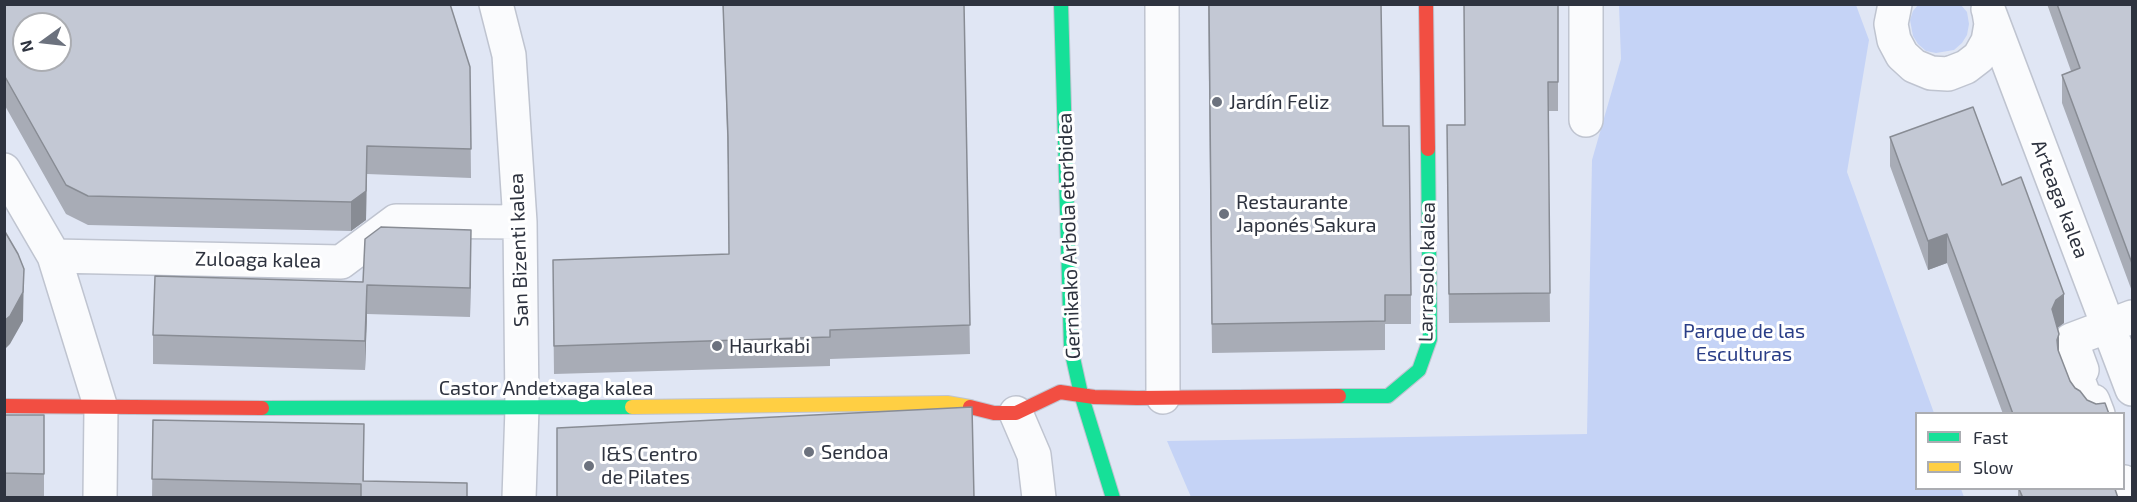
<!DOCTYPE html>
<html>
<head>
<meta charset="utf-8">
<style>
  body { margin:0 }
  #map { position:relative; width:2137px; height:502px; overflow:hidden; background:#e0e6f4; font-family:"Exo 2",sans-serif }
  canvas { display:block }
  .frame { position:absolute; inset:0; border:6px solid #2e333f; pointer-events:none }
  .legend { position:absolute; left:1915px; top:412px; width:210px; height:78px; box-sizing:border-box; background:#fff; border:2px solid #abadb2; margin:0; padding:8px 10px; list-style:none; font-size:18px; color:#2e333f }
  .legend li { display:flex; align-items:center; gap:12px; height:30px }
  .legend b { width:30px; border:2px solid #abadb2 }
  .north { position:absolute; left:12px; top:12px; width:60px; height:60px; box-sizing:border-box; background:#fff; border:2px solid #abadb2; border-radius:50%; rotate:255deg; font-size:16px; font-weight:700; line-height:24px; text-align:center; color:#2e333f }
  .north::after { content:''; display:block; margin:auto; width:21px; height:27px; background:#6c727e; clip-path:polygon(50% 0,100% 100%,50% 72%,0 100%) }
</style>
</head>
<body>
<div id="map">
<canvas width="2137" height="502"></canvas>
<div class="frame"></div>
<ul class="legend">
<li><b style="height:8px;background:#16e098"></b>Fast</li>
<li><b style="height:8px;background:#ffcf43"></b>Slow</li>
</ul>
<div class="north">N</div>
</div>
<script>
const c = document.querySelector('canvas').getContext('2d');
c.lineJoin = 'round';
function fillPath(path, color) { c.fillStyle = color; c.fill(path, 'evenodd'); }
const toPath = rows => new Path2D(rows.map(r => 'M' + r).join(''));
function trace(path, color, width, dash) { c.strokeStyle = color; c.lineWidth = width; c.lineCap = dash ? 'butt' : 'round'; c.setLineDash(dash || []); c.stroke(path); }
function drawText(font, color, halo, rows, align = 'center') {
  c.font = font + ' "Exo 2",sans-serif'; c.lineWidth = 6; c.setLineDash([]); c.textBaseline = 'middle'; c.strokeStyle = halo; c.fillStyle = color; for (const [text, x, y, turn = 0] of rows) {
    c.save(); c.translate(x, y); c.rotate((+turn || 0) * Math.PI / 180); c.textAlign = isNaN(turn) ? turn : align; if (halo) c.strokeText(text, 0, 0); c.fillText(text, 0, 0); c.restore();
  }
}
fillPath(toPath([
  [1619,5,1856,5,1869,40,1847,172,1934,413,1916,414,1916,488,1961,489,1964,497,1191,497,1167,441,1587,434,1592,160,1621,59],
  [1918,5,1961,5,1967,12,1969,24,1967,35,1962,43,1954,50,1936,53,1926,51,1918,44,1913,36,1910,20,1913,11]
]), '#c5d3f6');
const street = toPath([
  [496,4,509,55,520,222,522,408,519,498],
  [1162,4,1163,397],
  [1895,4,1891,24,1894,40,1902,55,1914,66,1931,73,1948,74,1966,67,1979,57,1988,41,1991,24,1989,12],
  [1988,9,2132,389],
  [1586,120,1586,4],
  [4,170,54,256,101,408,100,498],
  [54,256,341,262,396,221,520,222],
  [1016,413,1034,455,1039,498],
  [2098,414,2093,401,2087,403,2075,372,2082,370,2071,340,2132,317],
  [2124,482,2129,498]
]);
const fast = toPath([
  [1061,4,1071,349,1081,394,1113,498],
  [1339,396,1388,396,1419,370,1430,339,1428,149],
  [262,408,632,407]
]);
const slow = toPath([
  [632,407,947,403,970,407]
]);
const jam = toPath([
  [1426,4,1428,149],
  [4,406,262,408],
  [970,407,994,413,1016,413,1060,392,1094,397,1137,398,1339,396]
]);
trace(street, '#bfc4d0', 36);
trace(fast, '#bfc4d0', 16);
trace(slow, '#bfc4d0', 16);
trace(jam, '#bfc4d0', 16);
trace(street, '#fafbfd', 33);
trace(fast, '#16e098', 14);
trace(slow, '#ffcf43', 14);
trace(jam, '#f24e42', 14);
fillPath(toPath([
  [4,4,470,67,471,178,367,174,366,220,351,231,88,225,66,214,4,104],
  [723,4,964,4,970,354,830,359,830,366,554,374,553,288,729,254,728,166],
  [1208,4,1383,126,1411,295,1411,324,1385,324,1385,350,1212,353],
  [1558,4,1558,111,1548,111,1550,322,1449,323,1447,125,1464,125],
  [2047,4,2133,4,2133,294,2062,103,2062,75,2071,71],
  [1890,137,2002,185,2064,323,2058,327,2059,355,2070,381,2075,388,2087,400,2109,414,2003,414,1947,263,1928,270,1890,166],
  [471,259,470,317,367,314,365,370,153,364,153,335,363,282],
  [4,415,44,415,44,498,4,498],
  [153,420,364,424,364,481,467,498,152,498],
  [2018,489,2115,489,2118,498,2018,498]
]), '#a8acb6');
fillPath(toPath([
  [367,146,366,220,351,231,351,202],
  [471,230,471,259,470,317,470,288],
  [1947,234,1947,263,1928,270,1928,241],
  [24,269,23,321,10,344,4,350,4,321],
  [367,285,367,314,365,370,365,341],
  [2064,294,2064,323,2056,329,2052,309,2056,300],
  [2059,334,2059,363,2057,340]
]), '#888c94');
const building = toPath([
  [4,4,450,4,470,67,471,149,367,146,366,191,351,202,88,196,66,185,4,75,4,4],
  [24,24,60,24,60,60,24,60,24,24],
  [723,4,964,4,970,325,830,330,830,337,554,346,553,260,729,254,728,137,723,4],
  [1209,4,1381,4,1383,126,1409,126,1411,295,1385,295,1385,321,1212,324,1209,4],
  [1464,4,1558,4,1558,82,1548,82,1550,293,1449,294,1447,125,1465,125,1464,4],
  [2057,4,2133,4,2133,266,2062,75,2080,68,2057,4],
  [1973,107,2002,185,2021,177,2064,294,2056,300,2052,309,2059,334,2057,340,2058,350,2070,381,2075,388,2080,391,2087,400,2096,404,2105,403,2109,414,2013,414,1947,234,1928,241,1890,137,1973,107],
  [381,227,471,230,470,288,367,285,365,341,153,335,155,276,363,282,365,239,381,227],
  [4,230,18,254,24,269,23,292,10,316,4,321,4,230],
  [972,407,974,498,557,498,557,428,972,407],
  [4,415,44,415,44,474,4,473,4,415],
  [153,420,364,424,363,481,467,483,467,498,361,498,361,484,152,479,153,420],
  [2019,489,2115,489,2118,498,2023,498,2019,489]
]);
fillPath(building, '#c3c8d4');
trace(building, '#888c94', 1.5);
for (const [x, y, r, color] of [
  [1217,102,6,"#6c727e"],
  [1224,214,6,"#6c727e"],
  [717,346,6,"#6c727e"],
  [809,452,6,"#6c727e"],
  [589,466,6,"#6c727e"]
]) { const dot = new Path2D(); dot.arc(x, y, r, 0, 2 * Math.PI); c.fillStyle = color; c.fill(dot); trace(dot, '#fff', 2); }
drawText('20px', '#2e333f', '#fff', [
  ["Jardín Feliz",1229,102],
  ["Restaurante",1236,202],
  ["Japonés Sakura",1236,225],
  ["Haurkabi",729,346],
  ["Sendoa",821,452],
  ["I&S Centro",601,454],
  ["de Pilates",601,477]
], 'left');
drawText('20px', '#2e333f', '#fff', [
  ["Arteaga kalea",2060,199,69],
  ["Gernikako Arbola etorbidea",1069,236,-92],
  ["San Bizenti kalea",519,250,-92],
  ["Zuloaga kalea",258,260,1],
  ["Larrasolo kalea",1427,272,-89],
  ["Castor Andetxaga kalea",546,388]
]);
drawText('20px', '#2a3e87', '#fff', [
  ["Parque de las",1744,331],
  ["Esculturas",1744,354]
]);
</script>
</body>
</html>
